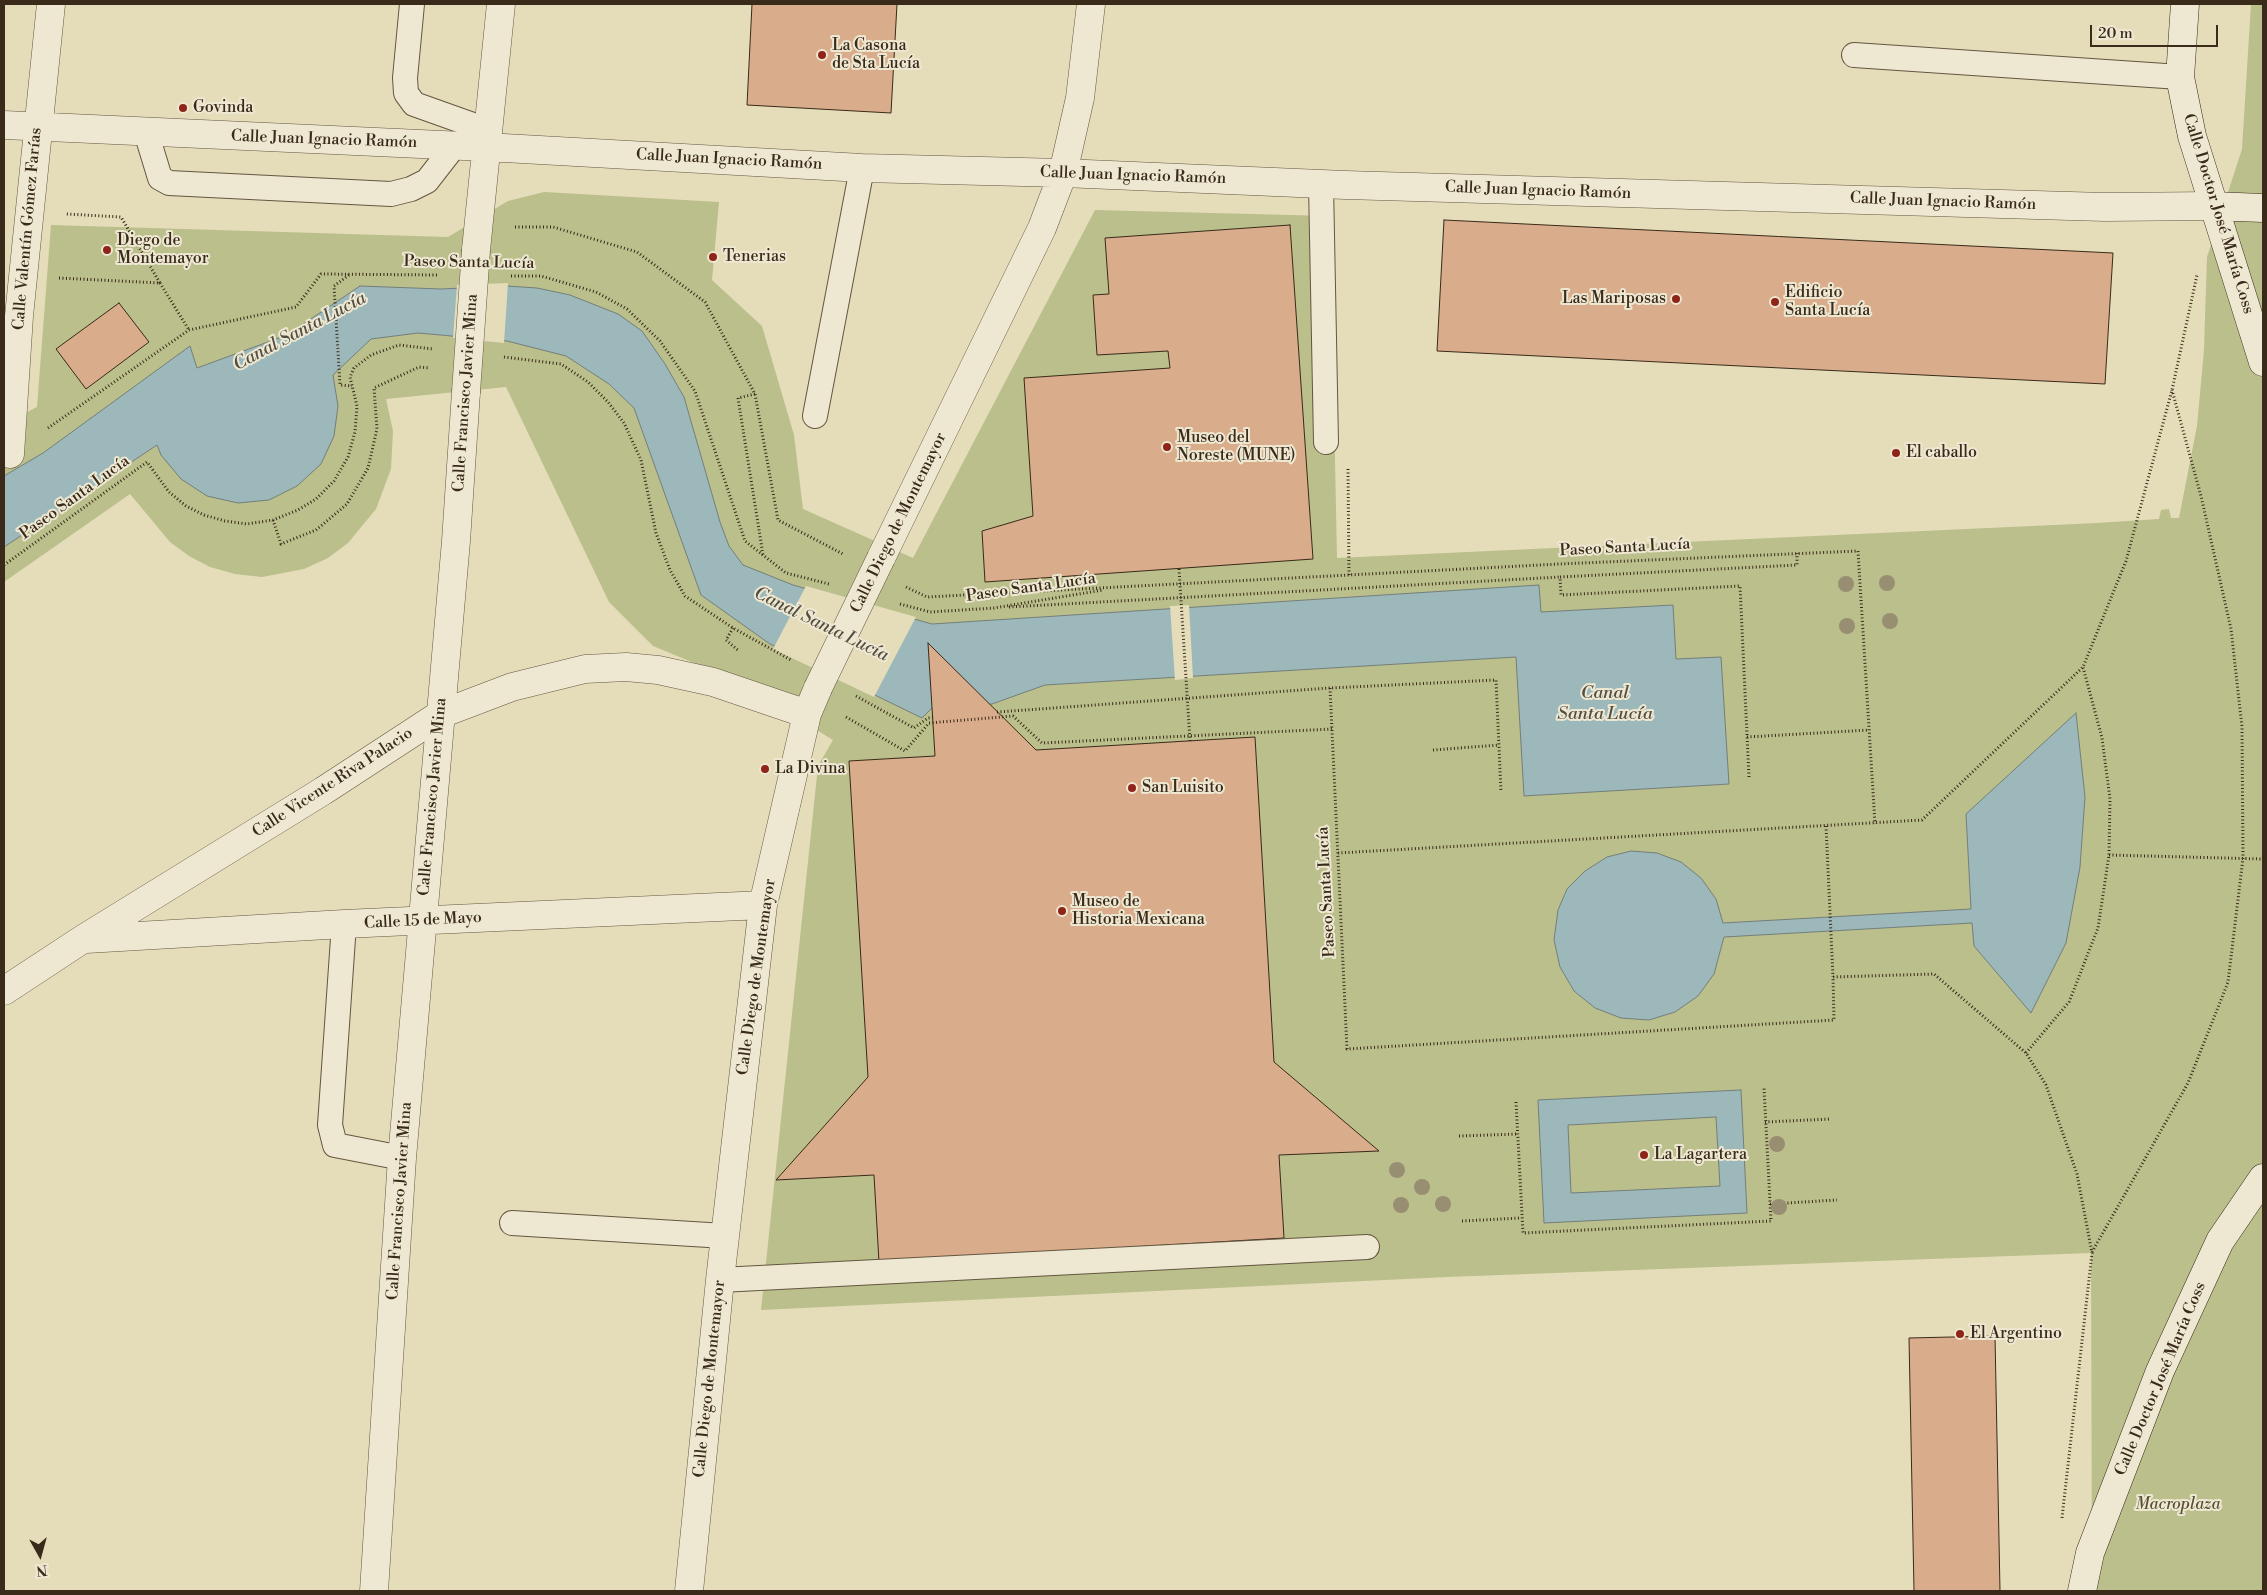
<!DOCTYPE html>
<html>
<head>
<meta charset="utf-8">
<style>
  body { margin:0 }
  #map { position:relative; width:2267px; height:1595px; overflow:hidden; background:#e5dcb9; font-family:"Libre Bodoni",serif }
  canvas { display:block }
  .frame { position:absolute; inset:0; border:5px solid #392a19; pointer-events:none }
  .north { position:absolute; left:15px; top:1530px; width:50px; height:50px; -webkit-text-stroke:4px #eee8d2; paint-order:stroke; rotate:173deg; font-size:14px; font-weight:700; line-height:20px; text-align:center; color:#392a19 }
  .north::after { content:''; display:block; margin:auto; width:18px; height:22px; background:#392a19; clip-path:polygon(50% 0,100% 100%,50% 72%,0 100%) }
  .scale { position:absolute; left:2090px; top:25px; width:128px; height:22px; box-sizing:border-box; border:2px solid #392a19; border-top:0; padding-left:6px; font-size:15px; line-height:18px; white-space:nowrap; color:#392a19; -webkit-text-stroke:4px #eee8d2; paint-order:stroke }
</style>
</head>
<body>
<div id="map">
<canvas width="2267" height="1595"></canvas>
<div class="frame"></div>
<div class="north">N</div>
<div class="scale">20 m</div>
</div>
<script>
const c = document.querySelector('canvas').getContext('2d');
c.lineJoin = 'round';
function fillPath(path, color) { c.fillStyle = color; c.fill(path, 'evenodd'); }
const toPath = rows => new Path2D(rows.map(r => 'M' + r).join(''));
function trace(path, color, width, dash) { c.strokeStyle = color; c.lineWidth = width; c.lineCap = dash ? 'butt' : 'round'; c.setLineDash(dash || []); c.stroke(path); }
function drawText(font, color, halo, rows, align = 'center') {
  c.font = font + ' "Libre Bodoni",serif'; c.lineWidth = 4; c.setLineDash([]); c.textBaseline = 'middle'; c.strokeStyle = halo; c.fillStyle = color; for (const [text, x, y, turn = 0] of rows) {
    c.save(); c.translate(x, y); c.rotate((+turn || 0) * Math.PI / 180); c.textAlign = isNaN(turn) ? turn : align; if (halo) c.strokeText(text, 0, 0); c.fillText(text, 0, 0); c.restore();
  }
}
fillPath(toPath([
  [2251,4,2263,4,2263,1591,2092,1591,2091,1253,1447,1277,761,1310,818,766,833,740,733,679,653,646,609,602,506,387,386,399,393,431,391,469,376,509,348,543,328,558,304,569,262,577,235,574,210,567,189,556,170,542,130,494,4,582,4,424,37,407,51,225,448,237,508,201,544,192,719,202,712,280,762,326,794,435,803,509,913,558,1095,210,1330,216,1337,558,2097,523,2159,519,2161,510,2169,509,2171,518,2179,518,2197,426,2204,350,2207,257,2242,149]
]), '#babf8c');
const water = toPath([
  [360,286,441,289,507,286,537,288,570,295,618,314,642,331,665,364,684,397,720,522,729,546,743,565,793,585,932,624,1539,585,1541,612,1673,605,1676,659,1721,657,1729,784,1524,796,1516,657,1045,685,992,704,932,708,922,718,770,644,701,595,634,408,609,384,566,356,507,341,418,333,371,339,333,375,338,406,334,436,321,464,297,486,269,500,238,503,207,496,181,479,161,455,157,445,4,547,4,476,43,453,190,346,197,368,287,335,360,286],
  [2076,713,2085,797,2080,867,2066,943,2031,1013,1974,946,1972,923,1724,937,1714,974,1698,996,1675,1012,1649,1020,1621,1018,1595,1008,1574,991,1560,967,1554,940,1558,910,1567,889,1585,871,1607,857,1631,851,1657,853,1681,862,1701,878,1716,899,1723,923,1971,909,1966,814,2076,713],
  [1741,1090,1747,1213,1544,1223,1538,1100,1741,1090],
  [1716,1117,1720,1186,1571,1193,1568,1125,1716,1117]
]);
fillPath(water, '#9cb8bb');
trace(water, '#747f7a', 1);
fillPath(toPath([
  [508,283,504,343,453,338,457,285],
  [806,586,916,617,874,697,773,649],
  [1189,605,1193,678,1175,680,1170,606]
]), '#e5dcb9');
const building = toPath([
  [752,4,897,4,891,113,747,105,752,4],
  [1444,220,2113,253,2105,384,1437,351,1444,220],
  [1290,225,1313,559,985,582,982,531,1033,516,1024,378,1170,368,1168,351,1097,355,1093,295,1109,294,1105,238,1290,225],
  [119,303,149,342,86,389,56,349,119,303],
  [928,643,1036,750,1255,737,1274,1062,1379,1151,1279,1155,1284,1238,879,1262,874,1175,776,1180,868,1077,849,761,935,756,928,643],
  [1995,1336,2000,1591,1914,1591,1909,1338,1995,1336]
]);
fillPath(building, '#d9ac8b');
trace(building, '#392a19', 1);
const lane = toPath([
  [412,4,405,78,406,93,414,104,487,130],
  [1854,55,2180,77],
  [146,132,160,178,169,183,391,194,411,189,427,181,455,145],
  [1321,184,1326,442],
  [815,416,862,168],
  [344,924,330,1125,335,1145,402,1158],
  [512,1223,725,1236],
  [720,1280,1367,1247]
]);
const street = toPath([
  [4,125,486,147,862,168,1063,173,1345,185,2105,207,2212,206],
  [476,250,501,4],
  [10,454,19,316,51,4],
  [881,558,1042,228,1063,173,1080,98,1091,4],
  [86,939,344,924,763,905],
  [4,991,83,939,323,791,441,714,512,687,585,669,626,667,658,670,713,682,807,714],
  [374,1591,402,1158,456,541,466,392],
  [689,1591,720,1280,763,905,807,714,818,688]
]);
const secondary = toPath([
  [2185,4,2180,77,2192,136,2263,362],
  [2212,206,2263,208],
  [2082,1591,2090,1553,2160,1371,2220,1241,2263,1178]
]);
trace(lane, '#645641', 26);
trace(street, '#645641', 29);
trace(secondary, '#392a19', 29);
trace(toPath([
  [515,227,553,227,637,252,705,302,755,394,778,520,843,554],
  [349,275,334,286,340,385,352,386],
  [511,276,541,276,596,292,627,309,660,341,695,391,745,541,786,573,829,584],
  [59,278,160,283,121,217,66,214],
  [160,283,189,330],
  [504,357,561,364,588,382,608,402,624,423,641,460,656,533,670,570,685,596,733,628,791,660],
  [755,394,738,398,763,555],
  [48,428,189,330,296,307,321,274,437,275],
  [1348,469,1349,575],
  [273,520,281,544,316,530,347,504,368,468,377,429,374,388,419,367,430,368],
  [4,565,147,462,169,492,186,506,204,515,225,521,247,524,273,520,298,510,316,499,334,481,348,457,355,432,357,406,350,377,354,368,371,355,399,345,433,349],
  [906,587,927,597,1559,564,1858,551,1875,824],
  [900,604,930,612,994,608,1103,590],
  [1009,607,1560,577],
  [733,628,726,640,739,651],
  [1330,688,1347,1049,1834,1020,1833,977,1934,974,2026,1053,2046,1085,2077,1174,2092,1253,2062,1518],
  [856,696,914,728,928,718,935,717],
  [997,712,1330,688,1496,680,1501,792],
  [846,717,905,751,929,723,1013,716,1042,743,1332,729],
  [1747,737,1869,730],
  [1433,750,1499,745],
  [1749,777,1740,586,1561,595,1560,577,1797,565,1797,553],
  [1826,826,1833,977],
  [1338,853,1922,820,2083,667,2126,561,2172,390,2197,275],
  [2109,855,2263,859],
  [2026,1053,2069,1002,2098,928,2109,855,2110,799,2102,738,2083,667],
  [1516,1102,1523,1233,1771,1221,1764,1088],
  [1765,1122,1831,1119],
  [1459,1136,1518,1134],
  [1770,1204,1837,1200],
  [1462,1221,1521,1218],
  [2092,1252,2188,1083,2228,982,2243,858,2242,727,2231,629,2201,496,2172,390]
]), '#392a19', 3, [1, 2.5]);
trace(lane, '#eee8d2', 24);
trace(street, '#eee8d2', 28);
trace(secondary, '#eee8d2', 28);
const streetBridge = toPath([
  [466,392,476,250],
  [818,688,881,558]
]);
trace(streetBridge, '#645641', 29, []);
trace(toPath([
  [1179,569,1190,741]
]), '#392a19', 3, [1, 2.5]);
trace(streetBridge, '#eee8d2', 28);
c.fillStyle = '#988e71';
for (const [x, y] of [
  [1887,583],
  [1846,584],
  [1890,621],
  [1847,626],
  [1777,1144],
  [1397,1170],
  [1422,1187],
  [1443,1204],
  [1401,1205],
  [1779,1207]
]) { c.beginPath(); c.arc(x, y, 8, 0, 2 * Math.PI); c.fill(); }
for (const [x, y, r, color] of [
  [822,55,5,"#8f2418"],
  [183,108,5,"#8f2418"],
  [107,250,5,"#8f2418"],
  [713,257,5,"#8f2418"],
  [1676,299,5,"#8f2418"],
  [1775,302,5,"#8f2418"],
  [1167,447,5,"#8f2418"],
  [1896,453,5,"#8f2418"],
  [765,769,5,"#8f2418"],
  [1132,788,5,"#8f2418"],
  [1062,911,5,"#8f2418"],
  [1644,1155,5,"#8f2418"],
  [1960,1334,5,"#8f2418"]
]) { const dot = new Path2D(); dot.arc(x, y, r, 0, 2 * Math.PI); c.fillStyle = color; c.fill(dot); trace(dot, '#eee8d2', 2); }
drawText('16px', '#392a19', '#eee8d2', [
  ["La Casona",832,46],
  ["de Sta Lucía",832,64],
  ["Govinda",193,108],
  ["Diego de",117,241],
  ["Montemayor",117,259],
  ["Tenerias",723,257],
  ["Edificio",1785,293],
  ["Santa Lucía",1785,311],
  ["Las Mariposas",1666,299,"right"],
  ["Museo del",1177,438],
  ["Noreste (MUNE)",1177,456],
  ["El caballo",1906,453],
  ["La Divina",775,769],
  ["San Luisito",1142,788],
  ["Museo de",1072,902],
  ["Historia Mexicana",1072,920],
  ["La Lagartera",1654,1155],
  ["El Argentino",1970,1334]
], 'left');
drawText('16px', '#392a19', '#eee8d2', [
  ["Calle Juan Ignacio Ramón",324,140,2],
  ["Calle Juan Ignacio Ramón",729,160,3],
  ["Calle Juan Ignacio Ramón",1133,176,2],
  ["Calle Juan Ignacio Ramón",1538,191,2],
  ["Calle Juan Ignacio Ramón",1943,202,2],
  ["Calle Doctor José María Coss",2218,214,73],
  ["Calle Valentín Gómez Farías",28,229,-85],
  ["Paseo Santa Lucía",469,263,1],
  ["Calle Francisco Javier Mina",466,393,-86],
  ["Paseo Santa Lucía",75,498,-36],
  ["Calle Diego de Montemayor",899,523,-64],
  ["Paseo Santa Lucía",1625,548,-3],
  ["Paseo Santa Lucía",1031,588,-8],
  ["Calle Vicente Riva Palacio",333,783,-33],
  ["Calle Francisco Javier Mina",433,797,-85],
  ["Paseo Santa Lucía",1327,892,-93],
  ["Calle 15 de Mayo",423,921,-3],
  ["Calle Diego de Montemayor",757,977,-82],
  ["Calle Francisco Javier Mina",400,1201,-86],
  ["Calle Diego de Montemayor",710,1379,-84],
  ["Calle Doctor José María Coss",2161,1379,-67]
]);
drawText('italic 16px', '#594f36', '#eee8d2', [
  ["Macroplaza",2178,1505]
]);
drawText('italic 18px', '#524e42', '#eee8d2', [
  ["Canal Santa Lucía",300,332,-28],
  ["Canal Santa Lucía",821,625,26],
  ["Canal",1605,694],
  ["Santa Lucía",1605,715]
]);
</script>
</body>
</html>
